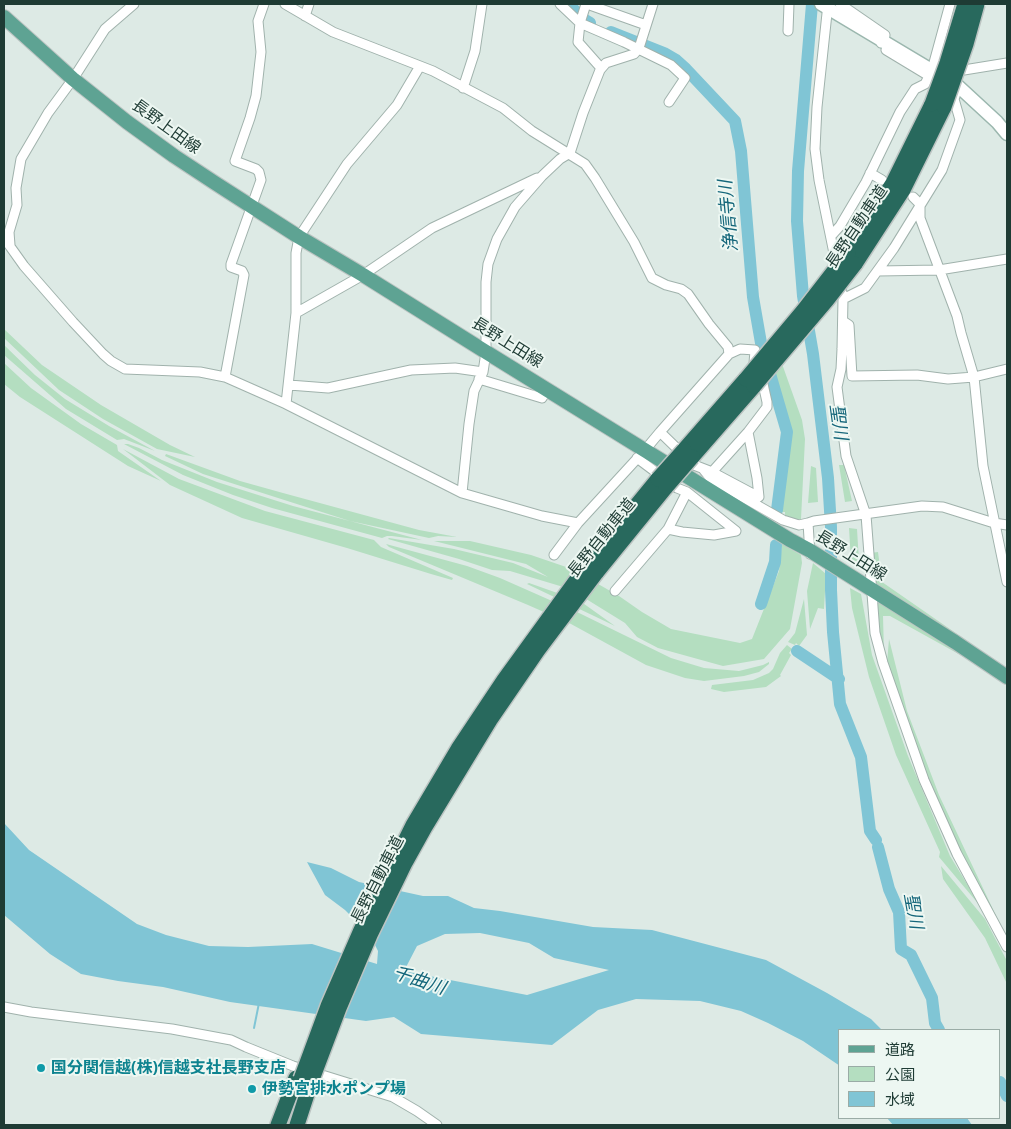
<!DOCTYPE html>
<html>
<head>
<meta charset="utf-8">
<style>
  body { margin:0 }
  #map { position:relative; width:1011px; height:1129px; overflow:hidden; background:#ddeae5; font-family:"Open Sans","Noto Sans JP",sans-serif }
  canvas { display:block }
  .frame { position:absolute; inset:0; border:5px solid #1e3b34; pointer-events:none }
  .legend { position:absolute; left:838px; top:1029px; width:162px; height:90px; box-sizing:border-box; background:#edf7f2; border:1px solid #9aaca6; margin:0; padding:6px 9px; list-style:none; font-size:15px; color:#1e3b34 }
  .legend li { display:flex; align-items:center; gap:10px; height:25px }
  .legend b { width:25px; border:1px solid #9aaca6 }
</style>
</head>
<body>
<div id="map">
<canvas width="1011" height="1129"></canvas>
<div class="frame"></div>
<ul class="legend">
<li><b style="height:6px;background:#5ea393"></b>道路</li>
<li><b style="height:14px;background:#b4dec0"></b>公園</li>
<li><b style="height:14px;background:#80c5d5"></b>水域</li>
</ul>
</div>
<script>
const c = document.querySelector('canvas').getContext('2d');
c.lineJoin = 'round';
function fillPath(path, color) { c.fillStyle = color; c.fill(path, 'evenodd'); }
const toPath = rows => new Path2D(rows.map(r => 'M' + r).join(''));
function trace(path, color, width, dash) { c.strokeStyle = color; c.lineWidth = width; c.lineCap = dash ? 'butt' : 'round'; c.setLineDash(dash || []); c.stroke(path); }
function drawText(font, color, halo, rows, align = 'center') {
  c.font = font + ' "Open Sans","Noto Sans JP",sans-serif'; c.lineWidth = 4; c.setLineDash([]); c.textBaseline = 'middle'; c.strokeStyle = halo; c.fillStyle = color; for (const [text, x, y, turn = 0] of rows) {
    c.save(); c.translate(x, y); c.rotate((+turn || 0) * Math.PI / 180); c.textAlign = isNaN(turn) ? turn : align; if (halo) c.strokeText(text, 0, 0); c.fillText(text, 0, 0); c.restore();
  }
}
fillPath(toPath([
  [4,329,42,365,101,405,170,445,195,457,157,449,103,419,59,390,4,338],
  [4,345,35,375,65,399,109,426,155,451,124,439,117,440,66,409,4,355],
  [781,361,802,420,805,439,801,519,789,520,785,518,785,512,780,512,790,426,772,371],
  [4,363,31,388,81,424,117,445,118,451,161,481,128,466,20,397,4,384],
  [124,444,128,444,139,448,162,460,217,482,293,506,422,540,392,536,387,536,382,538,272,508,233,495,183,475],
  [123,449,179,479,265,511,374,540,381,547,453,578,452,580,431,574,347,548,242,518,170,485],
  [166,454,240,481,283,493,419,530,457,537,438,536,429,538,350,521,203,474,165,456],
  [839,465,844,465,852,501,845,502],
  [811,466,816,468,818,502,808,503],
  [849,528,857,529,859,562,851,561],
  [389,538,454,549,513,563,548,577,526,564,434,541,470,541,531,555,572,569,619,596,642,612,671,629,740,643,752,639,779,571,782,544,801,555,802,563,790,629,764,659,723,666,658,648,637,637,625,623,570,589,510,571,492,570,459,559,388,539],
  [386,544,467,566,500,578,577,612,671,658,704,668,739,671,763,665,769,662,769,664,759,672,744,676,704,681,685,678,646,665,571,624,528,605,389,547],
  [878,552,882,582,973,645,875,583,870,553],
  [813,563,826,574,824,609,818,608,810,629,807,591],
  [529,583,580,601,615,626,527,584],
  [850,588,861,594,872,655,908,756,950,856,981,907,939,857,940,852,896,755,869,677,852,608],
  [804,599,807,635,799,646,796,643,795,645,788,642,795,633],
  [877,602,893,611,964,657,890,616,883,616,884,654,879,638,874,606],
  [889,639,907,711,939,795,1007,939,961,857,932,793,887,663],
  [787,645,792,649,789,653,791,655,780,675,781,676,766,687,724,692,711,689,712,685,753,680,769,673,773,669,780,653],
  [941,866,985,919,1007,961,1007,984,985,938,943,879]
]), '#b4dec0');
fillPath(toPath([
  [4,823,29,850,137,924,166,935,209,946,248,947,312,944,377,964,378,951,370,935,345,910,325,895,307,862,331,868,359,882,423,896,448,896,474,908,500,911,593,927,652,930,766,960,827,993,871,1019,882,1030,840,1030,840,1066,803,1041,768,1023,741,1011,700,1001,636,999,598,1010,552,1045,421,1034,394,1017,366,1021,230,1002,163,987,118,981,81,974,50,954,4,915],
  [480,933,529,943,554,958,609,970,527,995,404,971,417,946,445,934],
  [887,1118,967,1118,972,1125,893,1125]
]), '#80c5d5');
trace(toPath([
  [254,1028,259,1003]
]), '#80c5d5', 2);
trace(toPath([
  [568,4,585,20,590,23],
  [812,4,798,171,797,221,803,296,813,354,828,478,831,527,831,590,833,632,840,704,861,757,870,831,876,840],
  [611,32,664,53,676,60,686,69,735,121,741,151,753,297,761,343,787,432,777,510],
  [761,604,775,562,776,545],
  [797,651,839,679],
  [878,847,889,889,899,912,901,949,911,955,932,998,935,1023,939,1030],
  [1000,1082,1007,1096]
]), '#80c5d5', 12);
const street = toPath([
  [285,4,333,32,433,71,503,108,532,131,585,164,595,178,634,242,652,278,666,285,681,289,688,294,709,324,728,347,729,354],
  [560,4,580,23,586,4],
  [587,4,646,25],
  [828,4,817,107,815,149,819,180,837,268],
  [840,4,885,35,884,40,881,43],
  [305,16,309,4],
  [788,31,789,4],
  [886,50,929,76],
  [601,68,578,42,580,23,624,42,671,65,685,78,669,102],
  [964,70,1007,63],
  [463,88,475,51,482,4],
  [870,173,882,180],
  [913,197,920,204,920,218,957,316,961,333,974,377,983,466,1007,582],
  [831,236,840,226,866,182,900,112,915,89,925,84,932,70,950,4],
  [4,238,24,266,73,322,103,354,111,361,125,369,200,372,225,377,286,404,462,493,542,516,578,523],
  [10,245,9,232,17,205,16,188,21,159,48,113,73,79,105,29,134,4],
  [878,271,939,270,1007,259],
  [840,281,843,299,842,349,841,369,837,387,846,456,866,515,875,633,883,663,924,780,957,854,1007,947],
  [843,299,865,288,894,248,942,170,960,120,954,99,957,90],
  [296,313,363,275,432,228,537,178],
  [843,321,849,325,852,376,917,375,948,379,974,377,1007,369],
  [225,377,244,275,242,271,231,267,231,264,261,180,259,172,256,169,235,161,250,118,256,96,261,52,258,21,264,4],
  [479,379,542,398,547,389],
  [289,385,328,388,411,370,455,368,483,372],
  [286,404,296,313,296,253,299,237,347,164,397,105,420,66],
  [703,469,711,479,783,520,799,525,808,523],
  [712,472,759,497,757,478,748,432],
  [462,493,469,424,474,391,483,372,486,352,486,282,488,264,497,239,515,207,542,176,560,159,570,153,583,113,600,70,606,63,634,54,639,48,653,4],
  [668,529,682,532,714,535,736,531,687,492],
  [810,554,808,523,814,521,922,506,943,507,994,523,1007,525],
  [554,555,578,523,645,450,660,432,729,354,740,349,755,350,754,363,761,375,767,402,767,407,748,432,712,472,694,465,660,432],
  [615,591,668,529,687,492,677,488,637,458],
  [4,1007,31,1012,172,1029,231,1040,246,1047,293,1066,393,1097,417,1111,437,1125]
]);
const secondary = toPath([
  [821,4,958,86,997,122,1007,134]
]);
const primary = toPath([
  [4,17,73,79,127,122,174,156,215,183,299,237,363,275,486,352,790,540,809,550,955,642,1007,677]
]);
const highway = toPath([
  [848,253,893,183,932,104],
  [855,264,903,190,944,107],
  [684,450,746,379],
  [692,457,754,386],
  [586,567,658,479],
  [596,573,666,487],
  [278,1125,296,1078],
  [297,1125,311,1082]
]);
trace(street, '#a0b2ac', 11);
trace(secondary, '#9bb7ae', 15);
trace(primary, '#bcc4c2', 16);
trace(highway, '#bcc4c2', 18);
trace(street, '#fff', 9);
trace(secondary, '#fff', 12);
trace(primary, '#5ea393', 14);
trace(highway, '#28695d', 15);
const highwayBridge = toPath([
  [932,104,947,63,965,4],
  [944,107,966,44,977,4],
  [746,379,803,311,848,253],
  [754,386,827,300,855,264],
  [658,479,684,450],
  [666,487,692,457],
  [301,1079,328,1006,361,930,413,825,458,749,504,680,586,567],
  [311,1082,339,1008,370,935,405,863,425,827,490,720,538,650,596,573]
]);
trace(highwayBridge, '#bcc4c2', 18, []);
trace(highwayBridge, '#28695d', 15);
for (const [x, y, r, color] of [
  [41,1068,5,"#0f9aa8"],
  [252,1089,5,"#0f9aa8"]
]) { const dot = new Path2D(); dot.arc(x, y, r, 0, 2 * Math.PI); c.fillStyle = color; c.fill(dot); trace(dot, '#edf7f2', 2); }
drawText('16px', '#1e3b34', '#edf7f2', [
  ["長野上田線",166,127,36],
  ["長野自動車道",857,227,-56],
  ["長野上田線",507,343,32],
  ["長野自動車道",602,538,-51],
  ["長野上田線",851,556,32],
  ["長野自動車道",378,880,-63]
]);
drawText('bold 16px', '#0d838f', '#edf7f2', [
  ["国分関信越(株)信越支社長野支店",51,1068],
  ["伊勢宮排水ポンプ場",262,1089]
], 'left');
drawText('italic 18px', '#14667a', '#edf7f2', [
  ["浄信寺川",729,216,-95],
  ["聖川",838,422,82],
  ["聖川",913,911,80],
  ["千曲川",419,981,18]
]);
</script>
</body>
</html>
